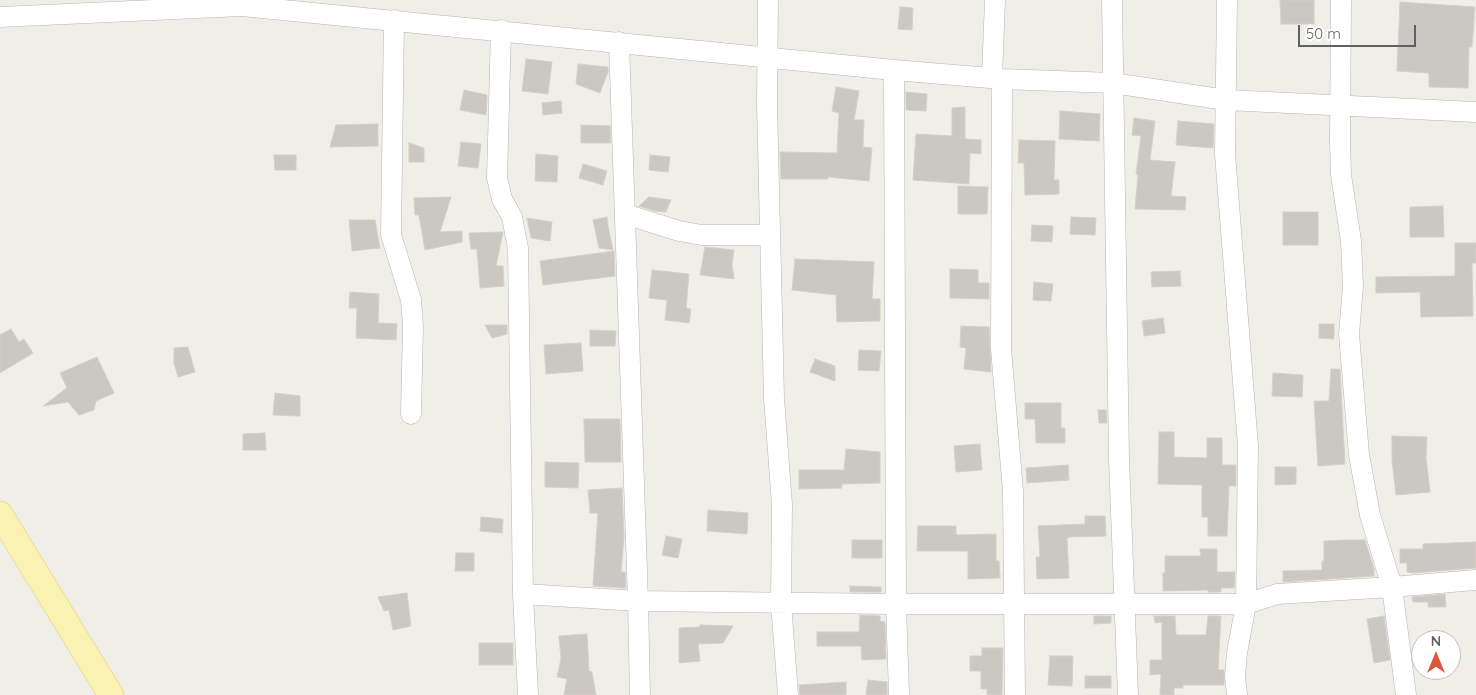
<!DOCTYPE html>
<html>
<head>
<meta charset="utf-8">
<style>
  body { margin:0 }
  #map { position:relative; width:1476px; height:695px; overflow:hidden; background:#efeee7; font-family:Quicksand,sans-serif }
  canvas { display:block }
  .north { position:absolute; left:1411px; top:630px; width:50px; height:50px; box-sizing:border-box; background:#fff; border:1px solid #bfc0c2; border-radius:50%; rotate:0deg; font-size:14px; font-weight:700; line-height:20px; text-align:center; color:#5e6166 }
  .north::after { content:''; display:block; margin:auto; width:18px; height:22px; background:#dc5740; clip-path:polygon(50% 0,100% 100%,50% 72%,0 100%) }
  .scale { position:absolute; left:1298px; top:25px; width:118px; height:22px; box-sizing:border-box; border:2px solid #5e6166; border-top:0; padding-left:6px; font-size:15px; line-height:18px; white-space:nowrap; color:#5e6166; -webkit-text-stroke:4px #fff; paint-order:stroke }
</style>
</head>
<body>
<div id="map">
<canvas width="1476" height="695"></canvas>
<div class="north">N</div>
<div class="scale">50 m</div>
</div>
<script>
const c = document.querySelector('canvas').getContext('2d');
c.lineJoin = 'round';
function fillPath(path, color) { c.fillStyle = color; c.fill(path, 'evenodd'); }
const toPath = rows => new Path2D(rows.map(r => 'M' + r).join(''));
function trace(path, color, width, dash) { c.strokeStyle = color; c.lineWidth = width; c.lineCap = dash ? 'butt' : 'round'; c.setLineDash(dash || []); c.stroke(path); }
const building = toPath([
  [1280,0,1314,0,1314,24,1281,24,1280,0],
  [1400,2,1475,7,1472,47,1469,47,1468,88,1429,87,1429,73,1397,71,1400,2],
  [900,7,913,8,912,30,898,29,900,7],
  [526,59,552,62,548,94,522,91,526,59],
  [578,64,608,67,608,72,600,93,576,84,578,64],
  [836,87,859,91,854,120,864,120,863,147,872,148,869,181,828,177,828,179,781,179,780,152,837,153,839,113,832,111,836,87],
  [464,90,487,95,486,115,460,110,464,90],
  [906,92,927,94,926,111,906,110,906,92],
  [561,101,562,113,543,115,542,103,561,101],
  [965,107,965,139,981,140,981,154,970,153,969,184,913,180,916,134,952,136,952,108,965,107],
  [1060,111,1100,114,1099,141,1059,139,1060,111],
  [1134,118,1155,121,1150,160,1175,162,1171,196,1186,197,1185,210,1135,209,1138,175,1136,174,1141,136,1132,135,1134,118],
  [1178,121,1214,124,1213,148,1176,145,1178,121],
  [378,124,378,146,330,147,336,125,378,124],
  [581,125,610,126,611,143,581,143,581,125],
  [1019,140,1055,141,1054,180,1059,180,1059,194,1025,195,1024,163,1018,163,1019,140],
  [461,142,481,144,478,168,458,166,461,142],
  [409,143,424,148,424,162,409,162,409,143],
  [536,154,558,156,557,182,535,181,536,154],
  [274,155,296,155,296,170,275,170,274,155],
  [650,155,670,157,668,172,649,170,650,155],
  [583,164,607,171,603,185,579,178,583,164],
  [958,186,988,187,987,214,958,214,958,186],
  [451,197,440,232,462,231,462,242,425,250,419,215,415,215,414,198,451,197],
  [649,197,671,200,666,212,655,211,639,206,649,197],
  [1443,206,1444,237,1410,237,1410,207,1443,206],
  [1283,212,1318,212,1318,245,1283,245,1283,212],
  [607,217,608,226,613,250,599,248,593,220,607,217],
  [1071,217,1096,218,1095,235,1070,234,1071,217],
  [527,218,552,222,550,241,531,238,527,218],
  [349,220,375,220,380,248,352,251,349,220],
  [1032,225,1053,226,1052,242,1031,241,1032,225],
  [503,232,496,266,503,266,504,286,480,288,477,249,471,249,469,233,503,232],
  [1455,243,1476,243,1476,263,1472,263,1473,316,1421,317,1420,292,1376,293,1376,277,1455,276,1455,243],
  [705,247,734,250,732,264,734,279,700,275,705,247],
  [614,251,615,276,543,285,540,261,614,251],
  [795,259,874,262,872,299,880,299,880,321,837,322,836,295,792,290,795,259],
  [950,269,978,270,978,283,989,283,989,299,950,298,950,269],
  [652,270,689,274,686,308,691,309,689,323,665,320,667,300,649,298,652,270],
  [1180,271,1181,286,1152,287,1151,272,1180,271],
  [1034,282,1053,284,1051,301,1033,300,1034,282],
  [350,292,379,294,378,323,397,324,396,340,356,338,357,308,349,308,350,292],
  [1163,318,1165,333,1144,336,1142,321,1163,318],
  [1319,324,1334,324,1334,339,1319,338,1319,324],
  [485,325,507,325,507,334,492,338,485,325],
  [961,326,989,327,991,372,964,369,966,348,960,347,961,326],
  [11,329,19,342,24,339,33,353,0,373,0,335,11,329],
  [590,330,616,331,615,346,590,346,590,330],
  [581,343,583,371,546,374,544,345,581,343],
  [188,347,195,372,178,377,174,363,174,348,188,347],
  [859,350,881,351,879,371,858,370,859,350],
  [97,357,114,393,96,401,94,410,79,415,68,402,43,406,67,388,60,373,97,357],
  [815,359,835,366,835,381,810,372,815,359],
  [1331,369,1340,369,1345,464,1318,466,1314,401,1329,401,1331,369],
  [1273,373,1303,375,1302,397,1272,396,1273,373],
  [275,393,300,396,300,416,273,415,275,393],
  [1025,403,1061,403,1061,428,1065,428,1065,443,1036,443,1035,419,1025,419,1025,403],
  [1098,410,1106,410,1107,423,1099,423,1098,410],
  [584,419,620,419,621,462,585,462,584,419],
  [1159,432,1174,432,1174,457,1207,458,1207,438,1222,438,1222,465,1236,465,1236,486,1229,486,1227,536,1208,536,1208,517,1202,517,1202,485,1158,484,1159,432],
  [265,433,266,450,243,450,243,434,265,433],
  [1392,436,1427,437,1426,458,1430,492,1396,495,1392,461,1392,436],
  [980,444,982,470,956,472,954,446,980,444],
  [846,449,880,452,880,483,842,484,842,488,799,489,799,470,844,470,846,449],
  [545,462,579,463,578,488,545,487,545,462],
  [1068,465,1069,480,1027,483,1026,468,1068,465],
  [1275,467,1296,467,1296,484,1275,485,1275,467],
  [622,488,624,537,621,572,625,572,626,588,593,586,598,513,590,513,588,490,622,488],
  [708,510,748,513,747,534,707,531,708,510],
  [1085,516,1105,516,1106,536,1069,537,1067,539,1069,578,1037,579,1036,557,1040,557,1038,526,1085,524,1085,516],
  [481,517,503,519,502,533,480,531,481,517],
  [918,526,956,526,956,535,996,534,996,561,999,561,1000,578,968,579,968,551,917,551,918,526],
  [666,536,682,539,678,558,662,555,666,536],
  [852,540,882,540,882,558,852,558,852,540],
  [1347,540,1365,540,1374,569,1374,576,1283,582,1283,571,1322,570,1322,561,1324,561,1324,541,1347,540],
  [1476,542,1476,568,1412,573,1407,572,1407,563,1400,563,1400,549,1423,549,1423,544,1476,542],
  [1200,549,1217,549,1217,572,1235,572,1234,588,1221,588,1221,592,1208,592,1208,590,1163,591,1163,573,1165,573,1165,556,1201,556,1200,549],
  [456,553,474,553,474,571,455,571,456,553],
  [850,586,881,587,881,592,850,592,850,586],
  [407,593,411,626,393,630,389,610,384,611,378,597,407,593],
  [1445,594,1446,607,1428,607,1428,602,1413,602,1412,597,1445,594],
  [860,615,880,616,880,621,885,622,886,659,862,660,861,646,817,646,817,632,859,632,860,615],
  [1094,616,1111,616,1111,623,1094,624,1094,616],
  [1154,616,1175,616,1176,635,1206,635,1208,616,1221,616,1218,670,1224,670,1224,685,1183,685,1183,688,1174,688,1174,695,1160,695,1161,674,1150,675,1150,660,1162,660,1162,622,1155,623,1154,616],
  [1384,616,1390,660,1374,663,1367,619,1384,616],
  [700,625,733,626,723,643,698,644,700,661,679,663,679,628,700,627,700,625],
  [587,634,589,671,592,672,596,695,564,695,567,679,557,677,561,659,559,636,587,634],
  [479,643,513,643,513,665,479,665,479,643],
  [982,648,1003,648,1002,695,987,695,987,689,981,689,981,671,970,671,970,656,982,656,982,648],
  [1050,656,1073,656,1072,686,1048,685,1050,656],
  [1085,676,1111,676,1111,688,1085,688,1085,676],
  [868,680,887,682,887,695,866,695,868,680],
  [846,682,846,695,800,695,799,685,846,682]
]);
fillPath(building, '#cbc8c4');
trace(building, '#d4d0c6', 1);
const minor = toPath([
  [768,0,767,104,774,398,782,505,781,603,788,695],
  [1112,0,1119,459,1128,695],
  [1227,0,1225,154,1248,446,1246,604,1237,653,1235,676,1237,695],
  [1341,0,1340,142,1341,175,1351,241,1353,286,1349,334,1359,455,1370,515,1392,587,1406,695],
  [0,17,242,6,894,70,1002,79,1113,83,1226,100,1476,112],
  [394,20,391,235,411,300,413,326,411,414],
  [501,30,497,178,502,199,512,217,518,248,523,594,528,695],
  [619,42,638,601,640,695],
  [894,70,896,604,899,695],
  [992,77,995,0],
  [1002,79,1001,349,1013,491,1015,695],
  [625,214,679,231,702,235,770,235],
  [523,594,638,601,896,604,1246,604,1277,594,1392,587,1476,580]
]);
const major = toPath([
  [0,514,111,695]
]);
trace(minor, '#b4b6ba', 21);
trace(major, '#e7cc68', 26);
trace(minor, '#fff', 20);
trace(major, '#f9f2b2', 25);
</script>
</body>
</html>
